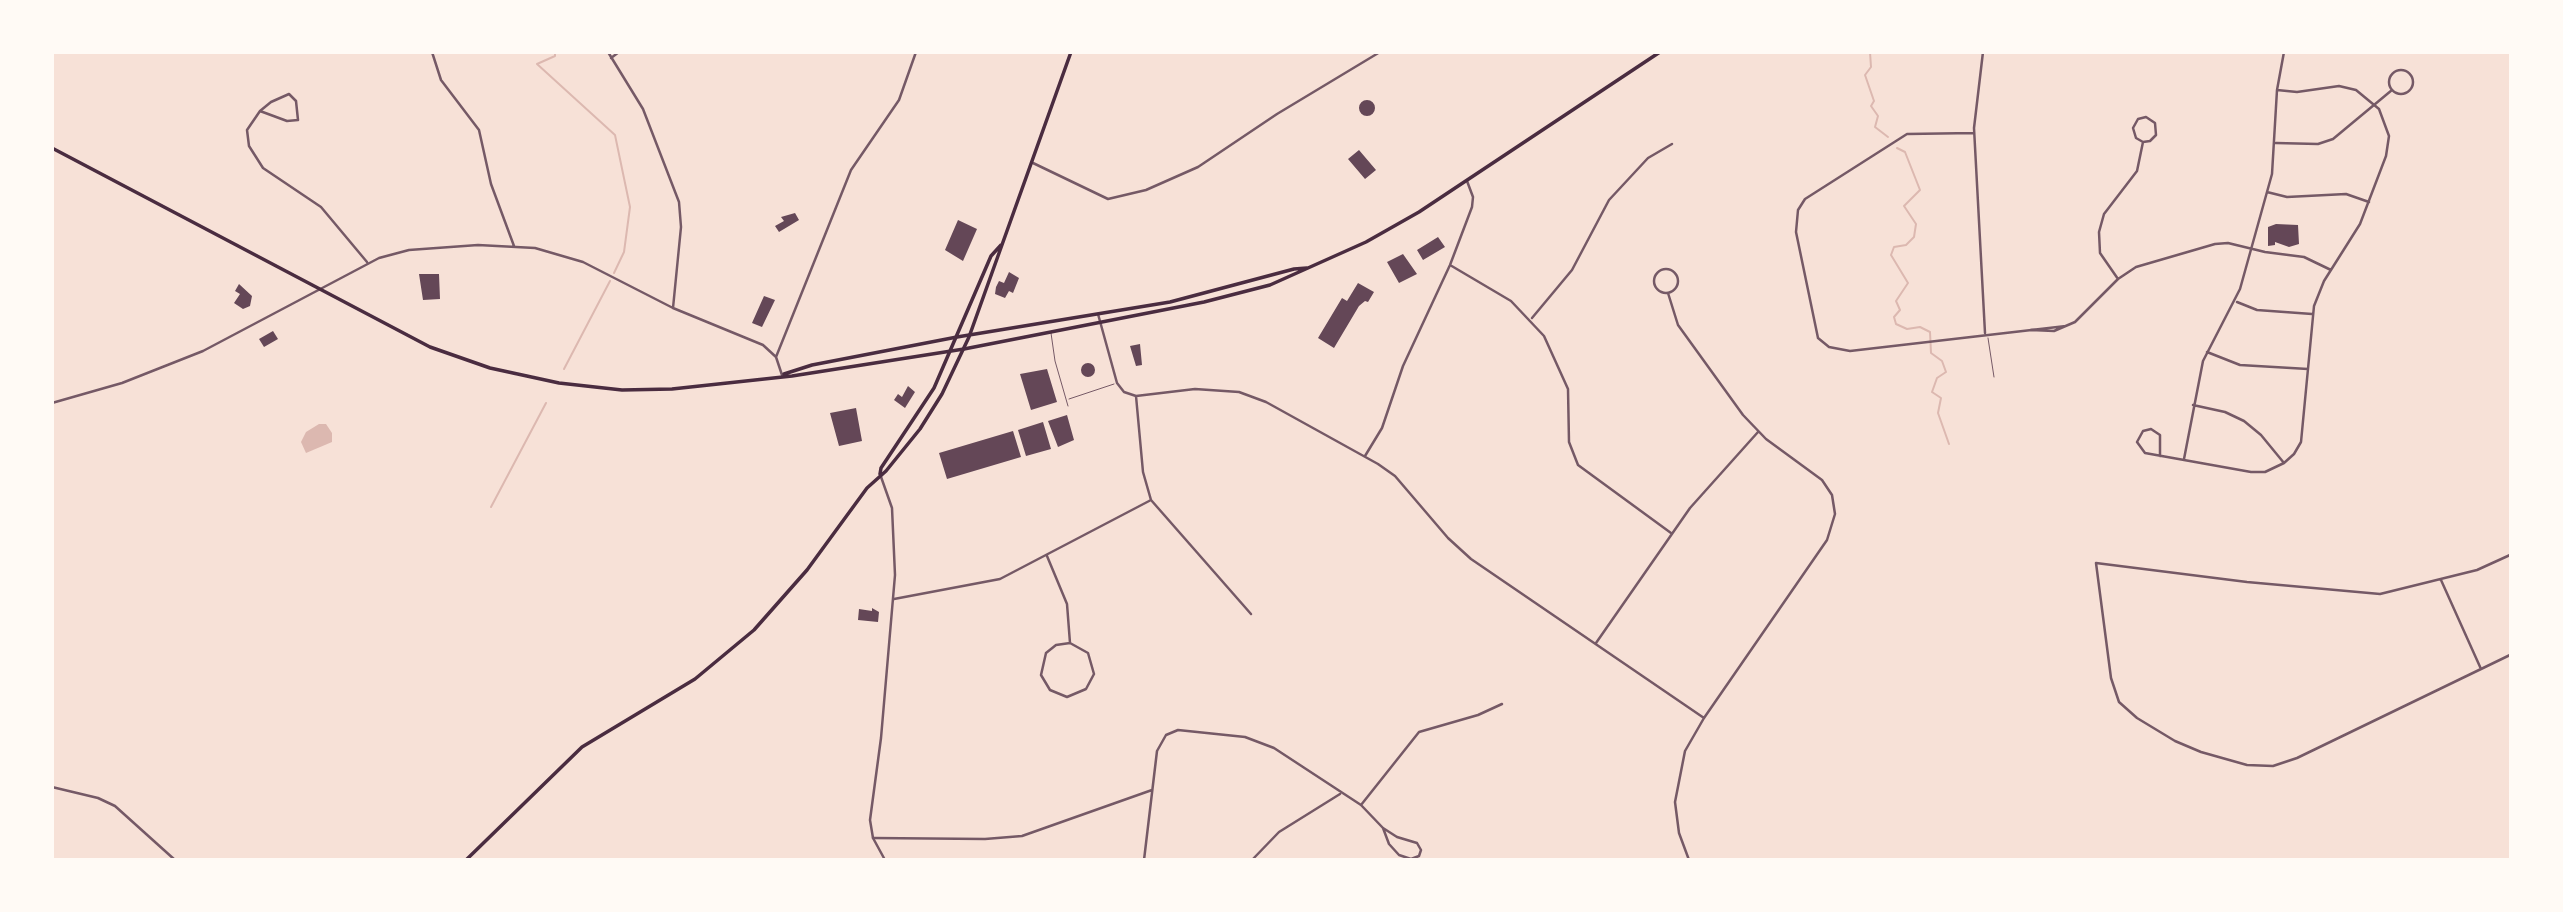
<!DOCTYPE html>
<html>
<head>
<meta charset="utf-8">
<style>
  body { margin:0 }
  #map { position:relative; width:2563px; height:912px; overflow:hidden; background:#f7e1d7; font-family:"Space Grotesk",sans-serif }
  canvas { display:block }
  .frame { position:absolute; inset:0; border:54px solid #fffaf5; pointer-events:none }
</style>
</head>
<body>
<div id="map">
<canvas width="2563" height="912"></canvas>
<div class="frame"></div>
</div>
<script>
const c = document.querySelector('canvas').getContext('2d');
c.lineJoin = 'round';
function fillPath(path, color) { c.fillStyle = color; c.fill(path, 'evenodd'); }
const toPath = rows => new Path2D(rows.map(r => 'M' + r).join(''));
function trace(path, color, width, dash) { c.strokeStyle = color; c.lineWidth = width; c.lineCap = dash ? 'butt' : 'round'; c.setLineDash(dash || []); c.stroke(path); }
fillPath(toPath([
  [319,424,326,424,332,433,332,442,306,453,301,442,306,432]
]), '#dcb8b0');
trace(toPath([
  [555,52,555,56,537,64,615,135,630,207,624,252,614,273],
  [1870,52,1871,67,1865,75,1874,101,1871,106,1878,116,1875,127,1888,137],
  [1897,148,1905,152,1920,190,1904,206,1916,224,1914,237,1906,245,1894,247,1891,255,1908,283,1896,301,1900,310,1894,317,1896,324,1907,329,1920,327,1930,332,1931,353,1942,361,1946,372,1937,378,1932,392,1941,398,1938,413,1949,444],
  [564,369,610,281],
  [491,507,546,403]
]), '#dcb8b0', 2);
fillPath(toPath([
  '1359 108a8 8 0 1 1 16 0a8 8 0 1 1-16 0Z',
  [1359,150,1376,170,1365,179,1348,159],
  [795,213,799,220,779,232,775,226,784,221,781,217],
  [958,220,977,229,963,261,945,250],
  [2276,224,2298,225,2299,244,2289,247,2275,242,2275,245,2268,246,2268,227],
  [1438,237,1445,247,1423,260,1417,250],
  [1403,254,1417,274,1399,283,1387,262],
  [1009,272,1019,278,1013,293,1009,291,1005,298,995,294,996,287,999,281,1004,283],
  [419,274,439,274,440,299,423,300],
  [1358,283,1374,292,1368,302,1365,301,1359,306,1334,348,1318,338,1342,298,1347,301],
  [239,284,252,296,250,306,243,309,234,303,240,294,235,291],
  [764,296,775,300,762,327,752,323],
  [273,331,278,339,264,347,259,339],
  [1140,344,1142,365,1136,366,1130,346],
  '1081 370a7 7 0 1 1 14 0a7 7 0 1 1-14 0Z',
  [1047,369,1057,402,1031,410,1020,374],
  [908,386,915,392,905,408,894,400,898,394,902,397],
  [856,408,862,441,839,446,830,413],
  [1067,415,1074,440,1058,447,1048,421],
  [1043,422,1051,449,1026,456,1018,430],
  [1013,431,1021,457,947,479,939,453],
  [872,608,879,612,878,622,858,620,859,609,872,611]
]), '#644757');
trace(toPath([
  [1051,333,1055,361,1068,406],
  [1988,338,1994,377],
  [1069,399,1114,384]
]), '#755966', 1);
trace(toPath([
  [432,52,441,80,479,130,491,184,514,246],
  [608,52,643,109,679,202,681,227,673,308],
  [1983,52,1974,128,1985,333],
  [611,58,619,52],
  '2389 82a12 12 0 1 1 24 0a12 12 0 1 1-24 0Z',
  [260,111,287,121,298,120,296,101,289,94,271,102,260,111,247,130,249,146,263,168,321,207,367,262],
  [1974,133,1907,134,1805,199,1798,210,1796,232,1818,338,1829,347,1850,351,2066,326],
  [2276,143,2318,144,2333,139,2392,90],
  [2267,192,2287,197,2346,194,2369,202],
  [1450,265,1511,301,1544,336,1568,389,1569,442,1578,465,1671,533],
  '1654 281a12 12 0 1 1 24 0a12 12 0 1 1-24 0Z',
  [2118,279,2100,253,2099,232,2104,214,2137,171,2143,142,2150,141,2156,135,2155,123,2146,117,2138,119,2133,128,2136,138,2143,142],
  [1668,293,1678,325,1743,415,1766,439,1822,480,1832,495,1835,514,1827,540,1704,718,1685,751,1675,802,1679,833,1689,860],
  [2237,302,2257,310,2312,314],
  [1098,314,1117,383,1124,392,1136,396,1195,389,1239,392,1266,402,1378,464,1395,476,1448,538,1471,559,1704,718],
  [1532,318,1572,270,1609,200,1648,158,1672,144],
  [2031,330,2054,331,2075,322,2118,279,2136,267,2215,244,2228,243,2265,252,2304,257,2331,270],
  [2207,352,2240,365,2308,369],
  [776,357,851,170,899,100,916,52],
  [1136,396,1143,472,1151,500,1251,614],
  [52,403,122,383,203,351,379,258,409,250,478,245,535,248,583,262,673,308,763,345,776,357,782,375],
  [2193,405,2225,412,2244,421,2261,435,2284,463],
  [1365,456,1382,428,1403,366,1450,265,1472,207,1473,197,1467,181],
  [2160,456,2160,435,2151,429,2143,431,2137,442,2145,453,2251,472,2265,472,2284,463,2294,454,2301,442,2314,306,2324,281,2360,224,2386,156,2389,136,2379,109,2356,90,2339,86,2297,92,2277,90],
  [2184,459,2203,361,2240,289,2272,174,2277,90,2284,52],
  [2510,555,2477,570,2380,594,2247,582,2096,563,2111,678,2119,702,2137,718,2175,741,2201,752,2247,765,2273,766,2297,758,2510,655],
  [1047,556,1067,604,1070,643,1056,645,1046,653,1041,675,1050,690,1067,697,1086,689,1094,674,1088,653,1070,643],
  [2441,580,2481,669],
  [894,599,1000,579,1151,500],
  [1596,643,1690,508,1758,432],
  [52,787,98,798,115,806,175,860],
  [1361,805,1419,732,1478,715,1502,704],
  [873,838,985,839,1022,836,1152,790],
  [1144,860,1157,751,1166,735,1178,730,1245,737,1274,748,1361,805,1383,828,1389,844,1399,855,1411,859,1419,856,1421,850,1417,843,1397,837,1383,828],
  [1252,860,1279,832,1340,794]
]), '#755966', 2.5);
trace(toPath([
  [1033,163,1108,199,1146,190,1198,167,1277,114,1380,52],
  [880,474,892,508,895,575,881,738,870,820,873,838,885,860]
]), '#755966', 2.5);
trace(toPath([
  [880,474,881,468,934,388,991,256,1001,245],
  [466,860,582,747,695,679,754,630,807,570,867,488,886,471,920,429,942,394,969,337,1071,52]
]), '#4a2c40', 3.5);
trace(toPath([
  [52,148,430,347,490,368,559,383,622,390,672,389,792,376,964,349,1204,302,1270,285,1366,242,1419,212,1660,52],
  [784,374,812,365,957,337,1170,302,1294,269,1307,268]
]), '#4a2c40', 3.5);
</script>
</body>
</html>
